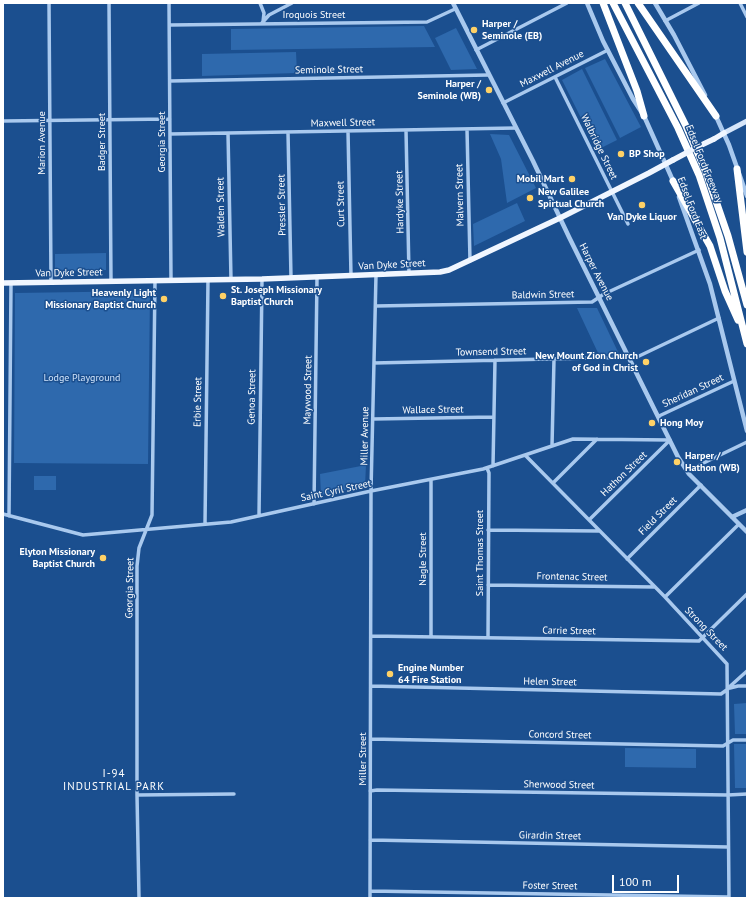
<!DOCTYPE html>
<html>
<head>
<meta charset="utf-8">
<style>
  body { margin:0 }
  #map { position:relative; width:750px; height:901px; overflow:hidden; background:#1b4f8f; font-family:"PT Sans",sans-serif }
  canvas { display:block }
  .frame { position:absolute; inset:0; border:4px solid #fff; pointer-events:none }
  .scale { position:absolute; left:612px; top:875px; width:67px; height:18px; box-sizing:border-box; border:2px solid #fff; border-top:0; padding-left:5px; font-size:12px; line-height:14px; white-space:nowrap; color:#fff; -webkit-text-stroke:3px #1b4f8f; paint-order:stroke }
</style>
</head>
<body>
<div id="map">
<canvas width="750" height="901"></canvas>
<div class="frame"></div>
<div class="scale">100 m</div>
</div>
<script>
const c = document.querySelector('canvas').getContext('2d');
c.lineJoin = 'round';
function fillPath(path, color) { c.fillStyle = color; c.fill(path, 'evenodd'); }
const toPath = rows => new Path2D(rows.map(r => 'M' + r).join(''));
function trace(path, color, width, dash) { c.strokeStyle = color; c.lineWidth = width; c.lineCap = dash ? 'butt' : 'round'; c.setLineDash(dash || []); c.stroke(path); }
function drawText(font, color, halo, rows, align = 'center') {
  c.font = font + ' "PT Sans",sans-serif'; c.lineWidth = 3; c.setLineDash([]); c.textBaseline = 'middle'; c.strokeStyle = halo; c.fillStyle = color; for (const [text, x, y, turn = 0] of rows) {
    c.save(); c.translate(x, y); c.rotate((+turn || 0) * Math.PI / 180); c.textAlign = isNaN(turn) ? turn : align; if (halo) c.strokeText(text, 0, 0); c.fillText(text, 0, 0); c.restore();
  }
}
fillPath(toPath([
  [424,26,435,47,231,50,231,29],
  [456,28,477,69,451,70,435,38],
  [296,52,297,73,202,76,202,54],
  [605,59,641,127,620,138,585,68],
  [582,69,617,140,597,150,562,80],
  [490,134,509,135,536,188,507,203,501,159],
  [517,203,525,221,474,246,473,224],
  [106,253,106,270,55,271,55,254],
  [150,291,148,464,14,463,15,293],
  [577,308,597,308,619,354,599,355],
  [366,465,365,486,321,495,320,474],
  [34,476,56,476,56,490,34,490],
  [747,703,747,734,735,734,734,704],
  [734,744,747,744,747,788,735,788],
  [625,748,696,749,696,768,625,767]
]), '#2e69ad');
trace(toPath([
  [49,3,51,282],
  [109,3,111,282],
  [169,3,171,281],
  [260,3,264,13,263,22],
  [740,3,747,17],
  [665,21,699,3],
  [262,23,269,15,292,3],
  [170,25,427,22,455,9],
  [476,50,567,3],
  [555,77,628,224],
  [170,81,488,75],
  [503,103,608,50],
  [3,121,170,119],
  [467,129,470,261],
  [406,130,409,274],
  [348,131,351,276],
  [288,132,291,278],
  [228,133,231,280],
  [170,134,516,128],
  [376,306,592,302,604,294,699,250],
  [374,363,637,357,719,318],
  [659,416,734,381],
  [373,419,494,417],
  [552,446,554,359],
  [525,455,665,597,727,664,729,898],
  [493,466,495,360],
  [487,468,489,473,488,638],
  [687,471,747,442],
  [553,483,597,439],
  [314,504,317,278],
  [3,514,83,535,231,522,371,491,483,469,573,439,670,440],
  [9,516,11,283],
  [259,516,262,279],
  [589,520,670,440],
  [205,524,208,280],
  [488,530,599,531],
  [627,559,701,485],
  [488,585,655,587],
  [665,597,739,524],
  [371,636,699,641,747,594],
  [431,637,431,480],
  [371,686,721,694,728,689],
  [730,688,738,686,747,686],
  [727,689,747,671],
  [371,739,723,746,733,740,747,740],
  [370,791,377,790,728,795,747,794],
  [137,795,234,794],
  [370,840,728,847],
  [370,891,729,897],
  [139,898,137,795,137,566,139,548,152,515,155,281],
  [370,898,371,491,376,275]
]), '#a9c9ee', 3.5);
trace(toPath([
  [453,3,533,161,569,237,678,457,689,474,747,532],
  [587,3,603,41,633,99,644,116,674,183],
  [655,3,674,35,705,95],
  [715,114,729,145,747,196],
  [679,197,710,284,747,431],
  [732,517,747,510]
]), '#a9c9ee', 4.5);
trace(toPath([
  [724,133,747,121]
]), '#d6e6fa', 5);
trace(toPath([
  [714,139,724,133],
  [3,283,262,279,440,272,449,270,560,218,649,173,673,160]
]), '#f0f6ff', 5.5);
trace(toPath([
  [603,3,637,91,644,116],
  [613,3,678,128,699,175,720,238,747,344],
  [625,3,686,126,706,172,728,236,747,305],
  [638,3,716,116],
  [737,169,747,252],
  [673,181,710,246,725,291,738,320]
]), '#fff', 7);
trace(toPath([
  [693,149,714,139],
  [673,160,690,151]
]), '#f0f6ff', 5.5);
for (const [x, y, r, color] of [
  [474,30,4,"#ffd166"],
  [489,90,4,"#ffd166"],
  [621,154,4,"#ffd166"],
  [572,179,4,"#ffd166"],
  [530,198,4,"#ffd166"],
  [642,205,4,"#ffd166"],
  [223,296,4,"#ffd166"],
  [164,299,4,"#ffd166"],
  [646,362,4,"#ffd166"],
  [652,423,4,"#ffd166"],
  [677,462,4,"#ffd166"],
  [103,558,4,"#ffd166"],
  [390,674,4,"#ffd166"]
]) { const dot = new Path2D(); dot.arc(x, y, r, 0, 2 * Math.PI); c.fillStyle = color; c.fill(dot); trace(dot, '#1b4f8f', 1.5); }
drawText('10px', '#fff', '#1b4f8f', [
  ["Iroquois Street",314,15],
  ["Maxwell Avenue",552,69,-27],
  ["Seminole Street",329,70,-1],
  ["Maxwell Street",343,123,-1],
  ["Badger Street",102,142,-90],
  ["Georgia Street",162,142,-90],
  ["Marion Avenue",42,143,-90],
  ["Walbridge Street",599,147,64],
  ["Edsel Ford Freeway",704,164,68],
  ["Malvern Street",460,195,-91],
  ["Hardyke Street",400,202,-91],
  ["Curt Street",341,204,-91],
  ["Pressler Street",282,205,-91],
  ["Walden Street",221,207,-91],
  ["Edsel Ford East",692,208,69],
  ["Van Dyke Street",392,265,-3],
  ["Harper Avenue",596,272,63],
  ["Van Dyke Street",69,273,-1],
  ["Baldwin Street",543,295,-1],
  ["Townsend Street",491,352,-1],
  ["Maywood Street",308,390,-89],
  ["Sheridan Street",693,391,-25],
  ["Genoa Street",252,397,-89],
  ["Erbie Street",198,402,-89],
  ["Wallace Street",433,410,-1],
  ["Miller Avenue",365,436,-89],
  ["Hathon Street",624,474,-44],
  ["Saint Cyril Street",336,491,-12],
  ["Field Street",658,516,-45],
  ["Saint Thomas Street",480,553,-90],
  ["Nagle Street",423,559,-90],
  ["Frontenac Street",572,577,1],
  ["Georgia Street",130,588,-89],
  ["Strong Street",706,629,46],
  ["Carrie Street",569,631,1],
  ["Helen Street",550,682,1],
  ["Concord Street",560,735,1],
  ["Miller Street",363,759,-90],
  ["Sherwood Street",559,785,1],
  ["Girardin Street",550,836,1],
  ["Foster Street",550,886,1]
]);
drawText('bold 10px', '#fff', '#1b4f8f', [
  ["Harper /",482,24],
  ["Seminole (EB)",482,36],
  ["Harper /",481,84,"right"],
  ["Seminole (WB)",481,96,"right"],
  ["BP Shop",629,154],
  ["Mobil Mart",564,179,"right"],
  ["New Galilee",538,192],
  ["Spirtual Church",538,204],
  ["Van Dyke Liquor",642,217,"center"],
  ["St. Joseph Missionary",231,290],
  ["Baptist Church",231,302],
  ["Heavenly Light",156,293,"right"],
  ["Missionary Baptist Church",156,305,"right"],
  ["New Mount Zion Church",638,356,"right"],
  ["of God in Christ",638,368,"right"],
  ["Hong Moy",660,423],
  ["Harper /",685,456],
  ["Hathon (WB)",685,468],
  ["Elyton Missionary",95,552,"right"],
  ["Baptist Church",95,564,"right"],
  ["Engine Number",398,668],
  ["64 Fire Station",398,680]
], 'left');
drawText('10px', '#cfe3fa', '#1b4f8f', [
  ["Lodge Playground",82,378]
]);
c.letterSpacing = '1px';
drawText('11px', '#fff', '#1b4f8f', [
  ["I-94",114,774],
  ["INDUSTRIAL PARK",114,787]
]);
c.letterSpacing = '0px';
</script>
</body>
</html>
